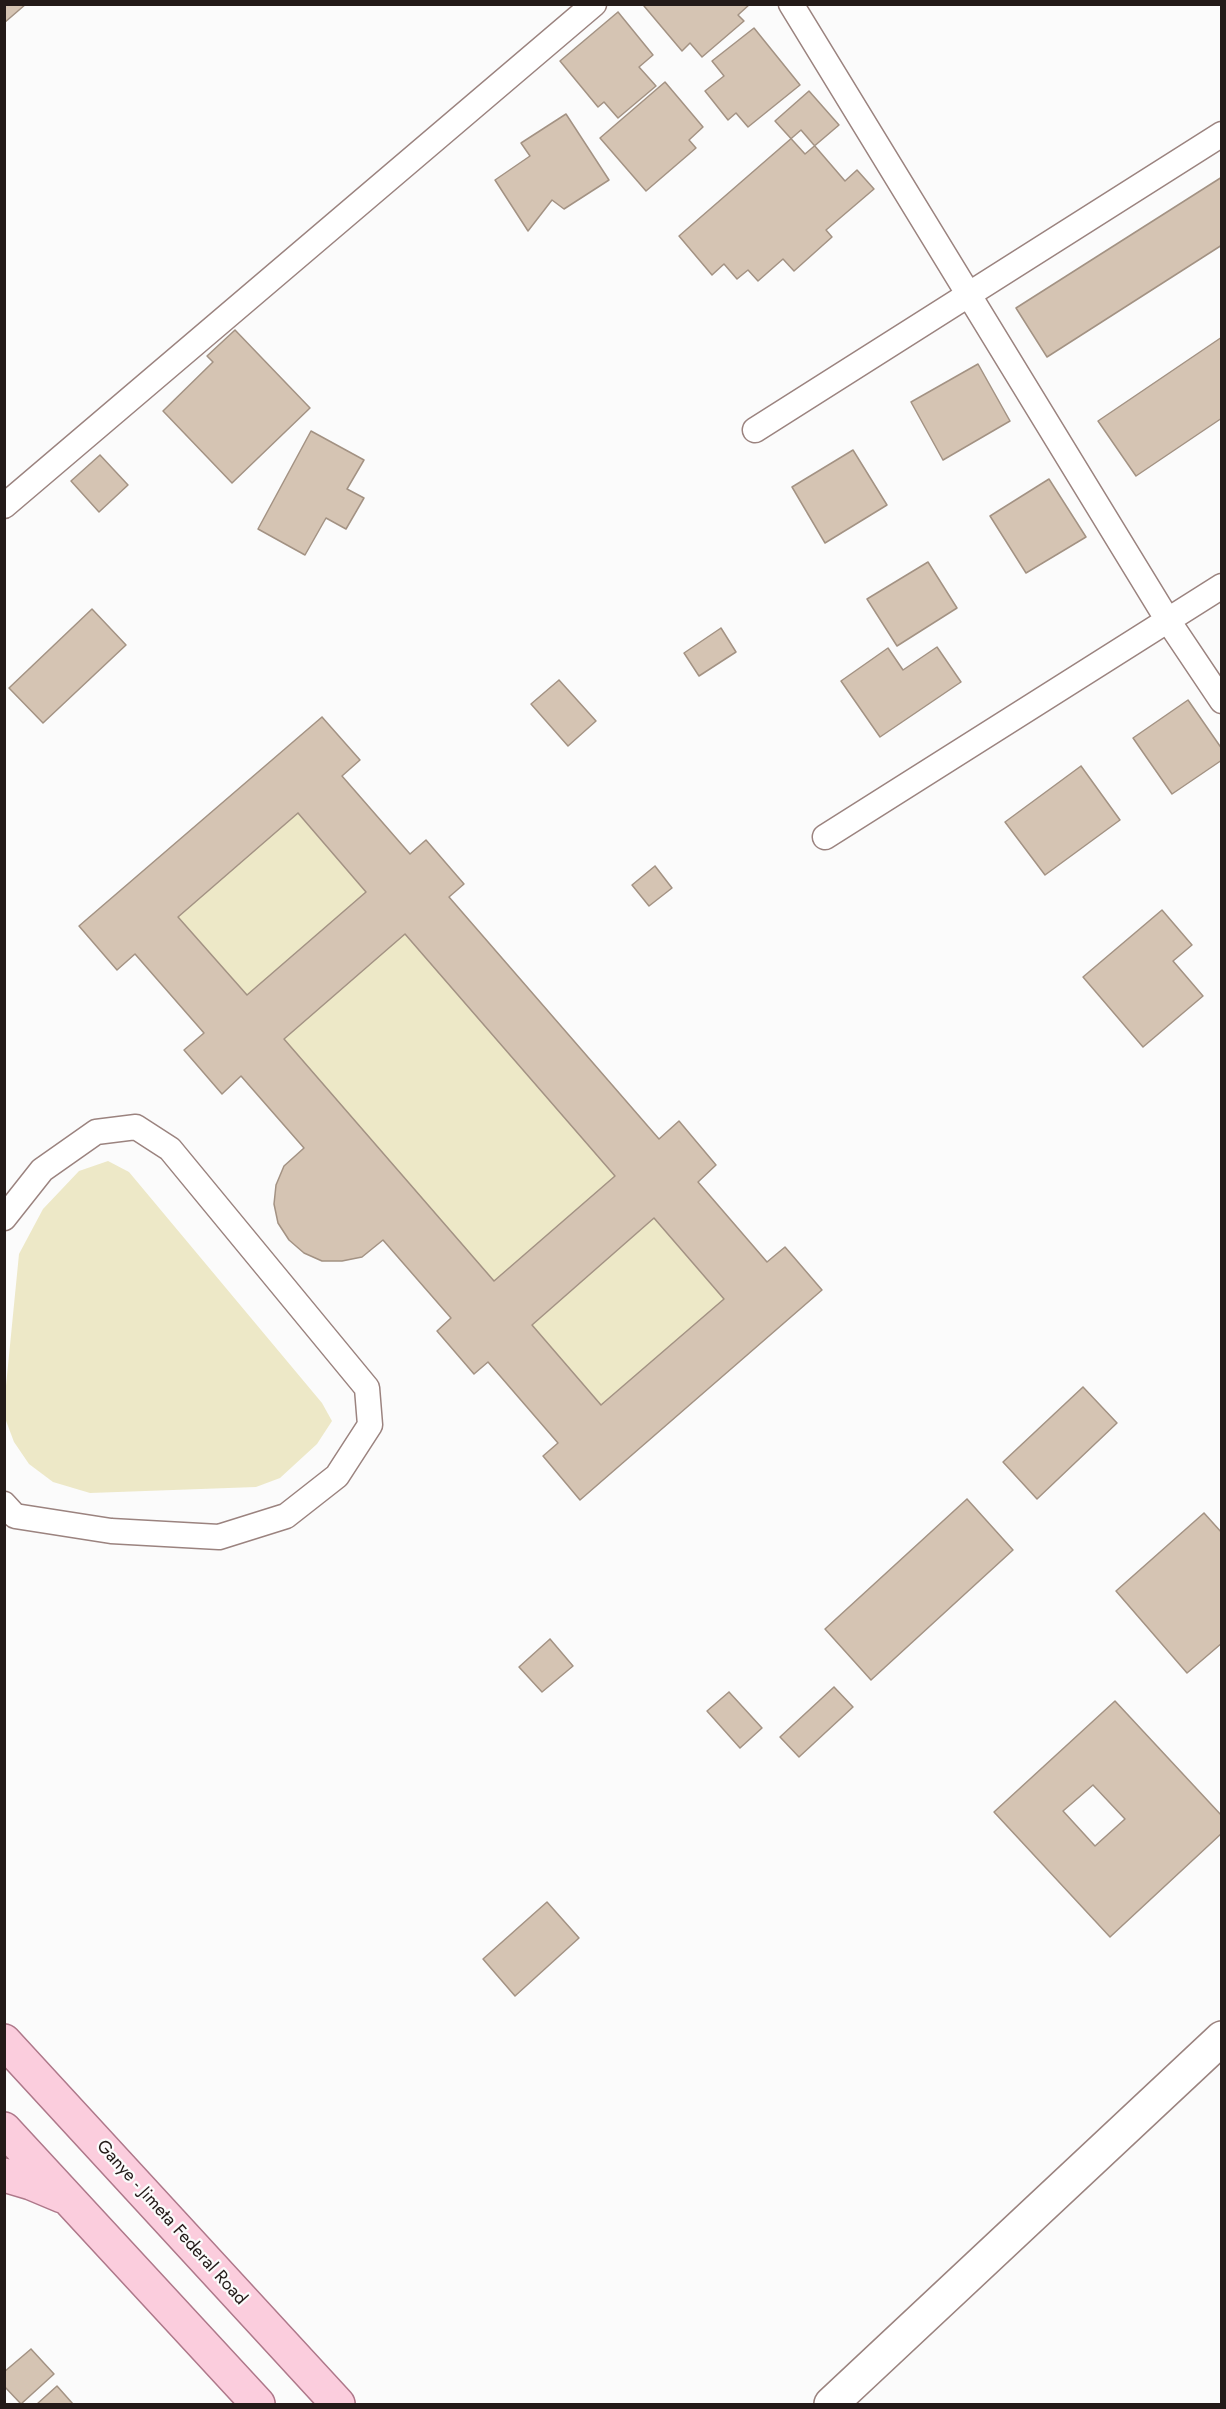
<!DOCTYPE html>
<html>
<head>
<meta charset="utf-8">
<style>
  body { margin:0 }
  #map { position:relative; width:1226px; height:2409px; overflow:hidden; background:#fbfbfb; font-family:Jost,sans-serif }
  canvas { display:block }
  .frame { position:absolute; inset:0; border:6px solid #231a18; pointer-events:none }
</style>
</head>
<body>
<div id="map">
<canvas width="1226" height="2409"></canvas>
<div class="frame"></div>
</div>
<script>
const c = document.querySelector('canvas').getContext('2d');
c.lineJoin = 'round';
function fillPath(path, color) { c.fillStyle = color; c.fill(path, 'evenodd'); }
const toPath = rows => new Path2D(rows.map(r => 'M' + r).join(''));
function trace(path, color, width, dash) { c.strokeStyle = color; c.lineWidth = width; c.lineCap = dash ? 'butt' : 'round'; c.setLineDash(dash || []); c.stroke(path); }
function drawText(font, color, halo, rows, align = 'center') {
  c.font = font + ' Jost,sans-serif'; c.lineWidth = 4.5; c.setLineDash([]); c.textBaseline = 'middle'; c.strokeStyle = halo; c.fillStyle = color; for (const [text, x, y, turn = 0] of rows) {
    c.save(); c.translate(x, y); c.rotate((+turn || 0) * Math.PI / 180); c.textAlign = isNaN(turn) ? turn : align; if (halo) c.strokeText(text, 0, 0); c.fillText(text, 0, 0); c.restore();
  }
}
fillPath(toPath([
  [298,813,366,892,247,995,178,917],
  [405,934,615,1176,494,1281,284,1039],
  [108,1161,129,1172,322,1403,332,1421,317,1444,280,1478,256,1487,90,1493,53,1482,29,1464,14,1442,5,1418,4,1406,19,1254,43,1209,79,1171],
  [654,1218,724,1299,601,1405,532,1325]
]), '#ede8c7');
const building = toPath([
  [4,4,26,4,4,23,4,4],
  [645,4,750,4,738,15,744,21,702,57,690,43,682,51,644,6,645,4],
  [618,12,653,55,639,67,656,86,618,118,604,102,598,107,560,61,618,12],
  [754,28,800,85,748,127,736,113,728,120,705,91,724,76,712,61,754,28],
  [665,82,703,127,689,140,696,148,646,191,600,138,665,82],
  [809,91,839,125,805,154,775,121,809,91],
  [566,114,609,180,564,209,552,200,528,231,495,180,530,156,521,143,566,114],
  [801,130,845,181,857,170,874,189,826,230,832,237,794,271,783,259,758,281,748,270,737,279,724,264,712,275,679,236,801,130],
  [1222,177,1222,245,1047,357,1016,308,1222,177],
  [235,330,310,408,232,483,163,411,213,362,207,356,235,330],
  [1222,337,1222,418,1136,476,1098,421,1222,337],
  [978,364,1010,421,943,460,911,402,978,364],
  [311,431,364,460,347,489,364,498,346,529,326,518,305,555,258,529,311,431],
  [853,450,887,505,825,543,792,487,853,450],
  [100,455,128,485,99,512,71,481,100,455],
  [1049,479,1086,537,1026,573,990,516,1049,479],
  [928,562,957,608,897,646,867,599,928,562],
  [92,609,126,645,43,723,9,688,92,609],
  [721,628,736,652,699,676,684,653,721,628],
  [937,647,961,682,880,737,841,681,888,648,903,670,937,647],
  [559,680,596,721,568,746,531,704,559,680],
  [1188,700,1222,749,1222,760,1172,794,1133,738,1188,700],
  [322,717,360,760,342,776,410,854,426,840,464,884,449,897,659,1139,679,1121,716,1165,698,1182,767,1262,785,1247,822,1290,580,1500,543,1456,558,1443,488,1362,474,1374,437,1331,451,1318,383,1240,362,1257,342,1261,322,1261,304,1253,289,1240,278,1223,274,1204,276,1185,284,1166,304,1148,241,1076,222,1094,184,1050,204,1033,135,954,117,970,79,926,322,717],
  [298,813,366,892,247,995,178,917,298,813],
  [405,934,615,1176,494,1281,284,1039,405,934],
  [654,1218,724,1299,601,1405,532,1325,654,1218],
  [1081,766,1120,820,1045,875,1005,822,1081,766],
  [655,866,672,888,649,906,632,885,655,866],
  [1162,910,1192,945,1173,961,1203,996,1143,1047,1083,977,1162,910],
  [1083,1387,1117,1423,1037,1499,1003,1462,1083,1387],
  [967,1499,1013,1550,871,1680,825,1629,967,1499],
  [1204,1513,1222,1533,1222,1643,1187,1673,1116,1591,1204,1513],
  [550,1639,573,1666,542,1692,519,1667,550,1639],
  [834,1687,853,1707,799,1757,780,1737,834,1687],
  [729,1692,762,1728,740,1748,707,1711,729,1692],
  [1115,1701,1222,1816,1222,1833,1110,1937,994,1812,1115,1701],
  [1093,1785,1125,1819,1095,1846,1063,1811,1093,1785],
  [547,1902,579,1938,515,1996,483,1959,547,1902],
  [31,2349,54,2374,21,2404,4,2386,4,2372,31,2349],
  [57,2386,73,2404,37,2404,57,2386]
]);
fillPath(building, '#d5c4b3');
trace(building, '#a39283', 1.5);
const service = toPath([
  [791,4,1167,619,1222,701],
  [755,430,1222,134],
  [4,506,594,4],
  [825,837,1222,586],
  [4,1218,42,1170,96,1132,136,1127,170,1149,367,1388,370,1425,337,1476,286,1516,219,1537,111,1531,15,1516,4,1504]
]);
const minor = toPath([
  [831,2404,1222,2038]
]);
const primary = toPath([
  [4,2041,338,2404],
  [4,2129,258,2404],
  [4,2175,31,2183,62,2196]
]);
trace(service, '#9b837f', 27);
trace(minor, '#9b837f', 36);
trace(primary, '#ae788a', 36);
trace(service, '#fff', 24);
trace(minor, '#fff', 33);
trace(primary, '#fbcddd', 33);
drawText('18px', '#231a18', '#fbfbfb', [
  ["Ganye - Jimeta Federal Road",171,2223,48]
]);
</script>
</body>
</html>
